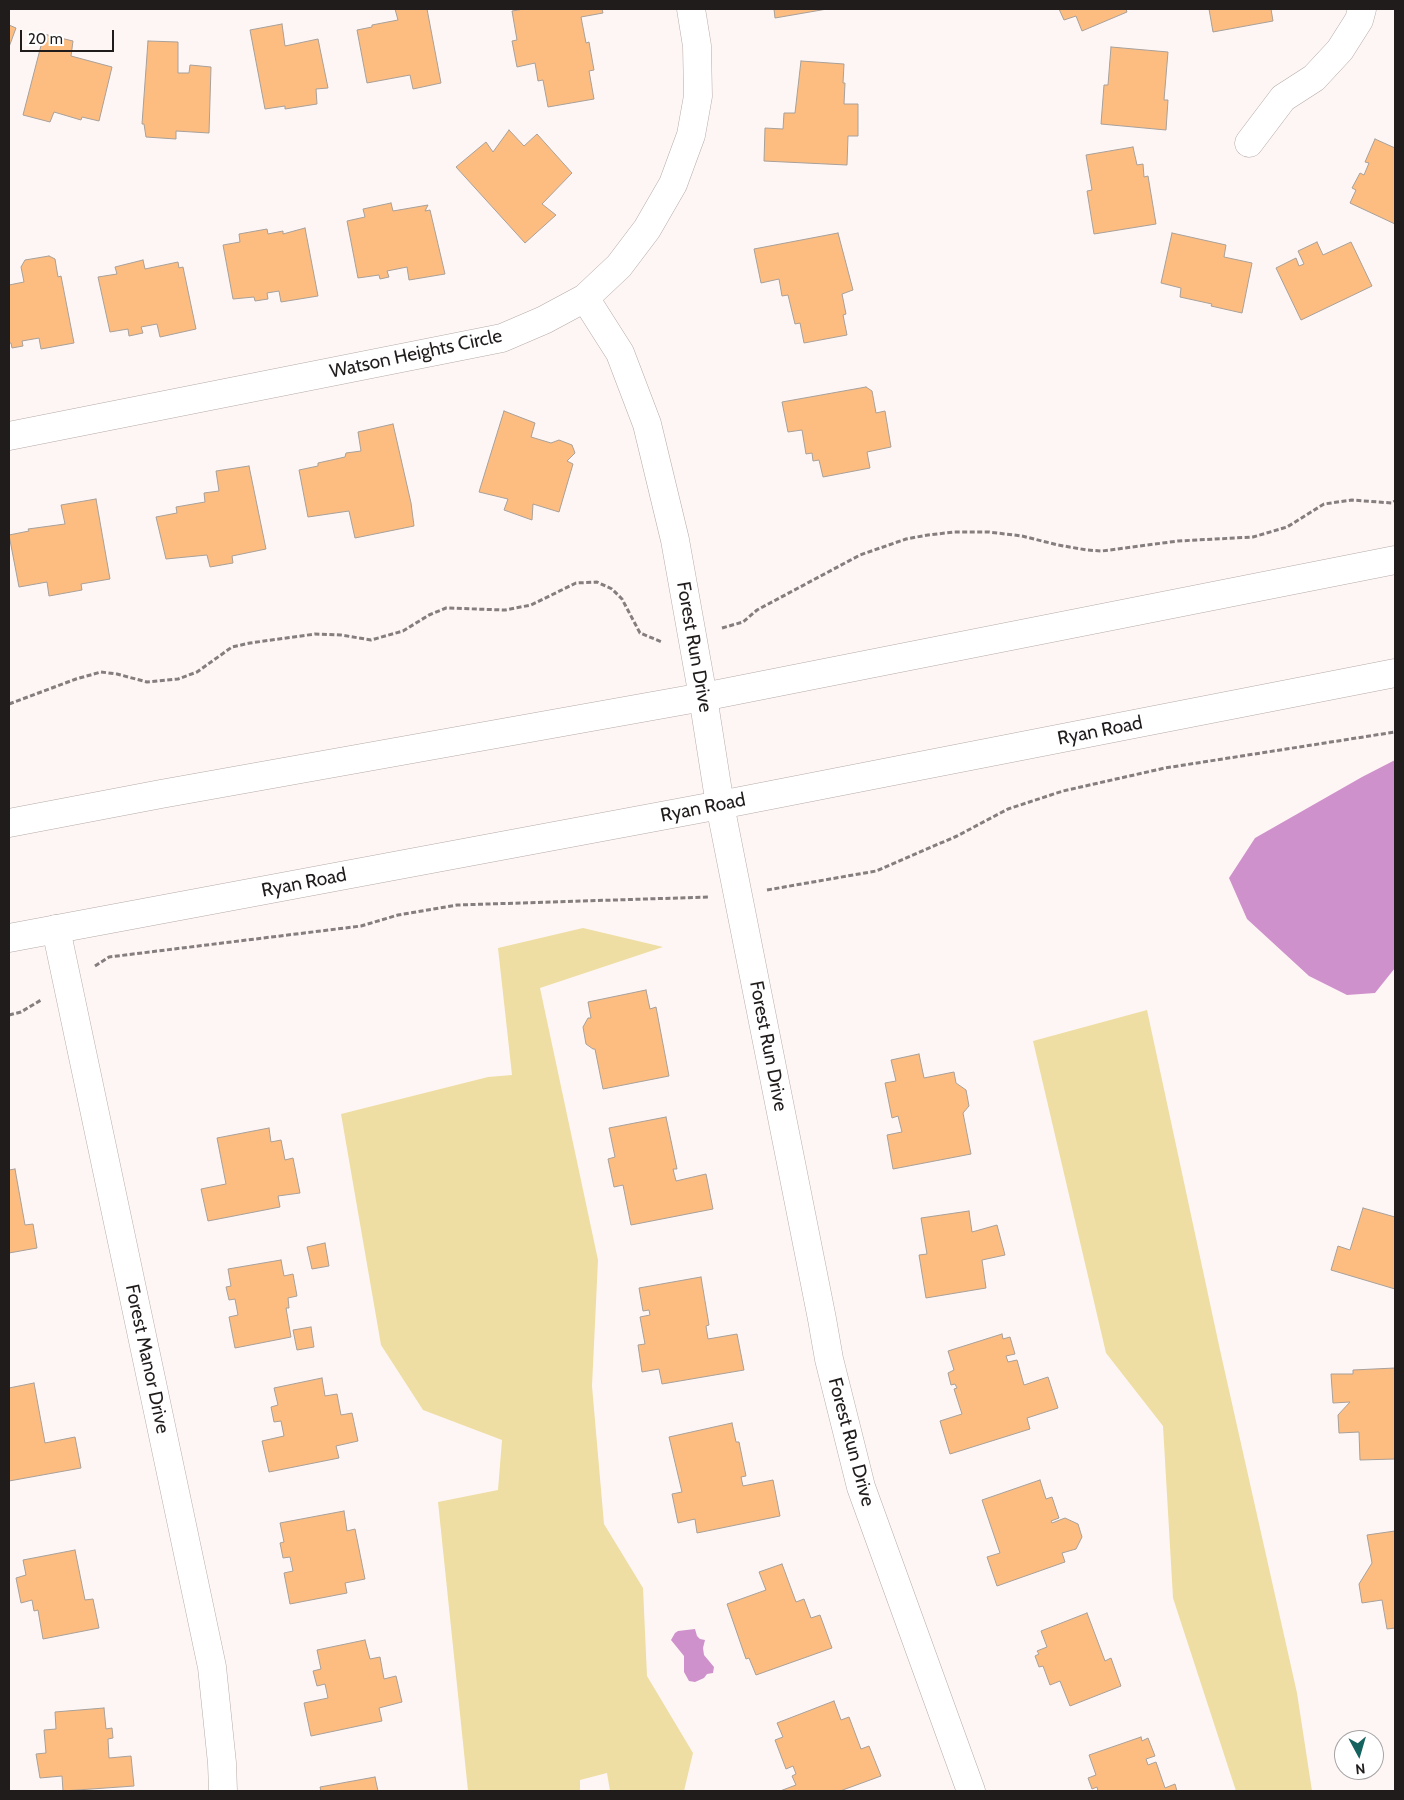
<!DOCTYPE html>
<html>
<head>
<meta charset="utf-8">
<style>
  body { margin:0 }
  #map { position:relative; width:1404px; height:1800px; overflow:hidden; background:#fef6f5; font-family:Cabin,sans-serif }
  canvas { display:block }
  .frame { position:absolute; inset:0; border:10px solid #211c1c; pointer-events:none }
  .north { position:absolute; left:1334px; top:1730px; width:50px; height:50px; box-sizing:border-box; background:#fff; border:1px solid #a6a4a4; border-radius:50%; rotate:174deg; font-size:14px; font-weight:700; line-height:20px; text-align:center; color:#211c1c }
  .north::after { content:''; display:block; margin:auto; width:18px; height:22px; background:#15635f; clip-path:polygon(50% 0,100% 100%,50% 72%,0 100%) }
  .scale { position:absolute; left:20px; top:30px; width:94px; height:22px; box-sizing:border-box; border:2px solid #211c1c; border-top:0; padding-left:6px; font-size:15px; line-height:18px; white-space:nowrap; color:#211c1c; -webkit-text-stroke:4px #fff; paint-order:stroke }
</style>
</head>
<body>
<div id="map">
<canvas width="1404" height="1800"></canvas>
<div class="frame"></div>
<div class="north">N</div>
<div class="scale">20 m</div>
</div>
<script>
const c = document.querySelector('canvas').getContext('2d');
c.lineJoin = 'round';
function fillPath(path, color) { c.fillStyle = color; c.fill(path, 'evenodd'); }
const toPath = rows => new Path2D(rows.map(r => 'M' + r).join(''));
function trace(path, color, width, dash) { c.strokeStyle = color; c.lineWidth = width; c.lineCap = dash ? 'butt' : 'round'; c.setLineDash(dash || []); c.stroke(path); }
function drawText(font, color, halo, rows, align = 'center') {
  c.font = font + ' Cabin,sans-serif'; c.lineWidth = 4.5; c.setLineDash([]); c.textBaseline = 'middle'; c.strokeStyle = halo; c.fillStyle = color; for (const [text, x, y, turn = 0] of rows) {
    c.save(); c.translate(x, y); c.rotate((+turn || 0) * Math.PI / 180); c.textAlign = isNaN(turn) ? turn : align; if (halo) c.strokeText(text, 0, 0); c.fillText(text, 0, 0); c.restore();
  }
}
fillPath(toPath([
  [583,928,663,947,540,988,598,1260,592,1386,604,1524,643,1588,647,1676,693,1753,684,1791,610,1791,607,1773,580,1780,580,1791,468,1791,438,1502,498,1490,502,1440,423,1410,381,1345,341,1114,488,1077,512,1075,498,948],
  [1147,1010,1220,1350,1297,1693,1312,1791,1236,1791,1173,1598,1163,1426,1106,1353,1033,1041]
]), '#eedea3');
fillPath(toPath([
  [1395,760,1395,968,1375,993,1347,995,1309,976,1247,919,1229,878,1255,838,1362,777],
  [695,1629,697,1636,700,1639,705,1640,703,1648,704,1655,714,1667,713,1673,707,1674,704,1678,695,1682,689,1681,684,1672,684,1656,671,1640,675,1633,678,1631]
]), '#cf91cb');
const building = toPath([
  [395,9,427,9,441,83,413,89,410,75,367,83,357,30,372,27,372,25,398,20,395,9],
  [524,9,602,9,603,13,581,17,586,43,589,42,594,70,589,71,594,99,548,107,543,80,538,81,535,63,517,67,512,41,517,40,512,11,524,9],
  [774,9,827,9,775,18,774,9],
  [1059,9,1126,9,1127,12,1082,31,1076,16,1064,20,1059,9],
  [1209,9,1271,9,1273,21,1213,32,1209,9],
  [282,24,285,46,318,39,328,88,316,89,317,104,285,109,285,106,265,109,250,30,282,24],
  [9,25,16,28,9,47,9,25],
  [44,34,73,41,71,56,112,67,99,121,82,117,81,120,54,112,50,122,23,115,44,34],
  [148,41,178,42,178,73,189,73,190,65,211,67,209,133,176,131,176,139,146,137,144,124,142,124,148,41],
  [1111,47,1168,52,1164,100,1168,100,1166,130,1101,124,1104,85,1108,85,1111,47],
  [801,61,844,64,843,83,845,83,844,104,858,104,858,136,848,136,847,165,764,161,765,128,783,129,784,113,795,113,801,61],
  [509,130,524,146,537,134,572,173,542,204,556,215,525,243,456,167,486,142,493,152,509,130],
  [1375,139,1395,148,1395,224,1350,203,1356,190,1352,188,1360,173,1364,175,1369,163,1365,162,1375,139],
  [1133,147,1137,165,1143,164,1144,177,1148,176,1156,224,1094,234,1087,191,1092,190,1086,155,1133,147],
  [391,203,393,211,428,205,425,211,430,210,445,274,409,280,407,267,387,271,389,277,380,279,379,275,358,278,347,221,365,217,363,209,391,203],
  [305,228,318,296,281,302,279,291,267,293,268,299,255,301,254,297,233,299,223,245,240,242,239,234,267,229,268,234,283,231,283,234,305,228],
  [838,233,853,290,842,294,846,314,843,315,847,335,804,343,800,323,795,324,788,295,782,296,779,279,761,283,754,249,838,233],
  [1172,233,1226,245,1224,257,1252,263,1242,313,1211,306,1212,304,1180,297,1181,288,1161,283,1172,233],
  [1317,242,1323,255,1351,242,1372,286,1301,320,1276,268,1296,258,1299,266,1304,264,1298,251,1317,242],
  [49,256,55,259,58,277,61,276,74,343,41,349,39,338,22,341,23,346,12,348,11,343,9,343,9,285,24,282,21,267,25,260,49,256],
  [143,260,145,269,178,262,179,268,183,267,196,329,160,337,157,324,141,327,143,333,129,336,128,329,110,332,98,277,117,274,115,267,143,260],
  [866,387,872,391,876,413,885,411,891,447,867,452,870,468,823,477,819,460,813,461,812,453,806,454,802,430,788,432,782,402,866,387],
  [504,411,535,423,531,437,551,443,559,440,572,445,575,453,567,461,573,464,559,512,533,504,532,520,504,510,508,499,479,492,504,411],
  [393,424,411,503,414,526,355,538,349,511,308,517,299,470,318,466,318,463,345,457,346,453,361,451,358,432,393,424],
  [249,466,266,549,232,556,233,563,210,567,207,555,166,559,156,517,177,513,176,507,205,502,204,493,219,491,216,471,249,466],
  [96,499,110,579,81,584,82,590,49,596,47,582,19,587,9,535,29,531,28,529,65,524,61,505,96,499],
  [646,990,650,1009,656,1007,669,1076,603,1089,595,1049,593,1049,586,1044,583,1027,588,1018,591,1018,588,1002,646,990],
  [919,1054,924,1078,954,1072,956,1083,966,1090,969,1106,963,1113,971,1154,893,1169,887,1135,902,1132,898,1116,892,1118,885,1083,896,1081,891,1060,919,1054],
  [666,1117,677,1169,673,1169,676,1181,706,1174,713,1209,631,1225,623,1185,614,1187,608,1159,615,1157,609,1128,666,1117],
  [269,1128,271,1142,281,1140,285,1160,293,1158,300,1193,278,1196,280,1207,208,1221,201,1189,226,1184,217,1138,269,1128],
  [15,1169,25,1225,33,1224,37,1248,9,1253,9,1170,15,1169],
  [1363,1208,1395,1217,1395,1289,1331,1270,1338,1246,1350,1250,1363,1208],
  [969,1211,972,1232,997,1225,1005,1255,982,1260,986,1288,926,1298,919,1255,927,1254,921,1218,969,1211],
  [325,1243,329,1266,312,1269,307,1247,325,1243],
  [281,1260,284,1276,293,1274,297,1296,288,1298,289,1308,286,1308,291,1337,235,1348,229,1317,238,1315,235,1299,229,1300,226,1287,231,1286,228,1269,281,1260],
  [701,1277,709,1325,706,1326,708,1339,737,1334,744,1370,662,1384,659,1369,642,1372,638,1345,645,1344,640,1317,650,1315,649,1310,643,1311,639,1288,701,1277],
  [311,1327,314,1347,297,1350,293,1330,311,1327],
  [1002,1334,1003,1339,1010,1337,1015,1354,1006,1356,1008,1362,1017,1360,1024,1385,1048,1377,1058,1408,1027,1418,1030,1429,950,1454,940,1421,962,1414,954,1389,957,1388,955,1384,951,1385,948,1373,954,1370,948,1351,1002,1334],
  [1395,1368,1395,1459,1360,1460,1359,1432,1339,1433,1338,1415,1350,1402,1333,1403,1331,1374,1353,1374,1353,1370,1395,1368],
  [322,1378,325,1396,337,1394,341,1415,352,1413,358,1441,336,1446,339,1458,269,1472,262,1441,284,1436,281,1421,274,1422,271,1407,278,1405,274,1388,322,1378],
  [34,1383,45,1443,75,1437,81,1468,9,1481,9,1388,34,1383],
  [732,1423,736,1442,739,1442,746,1476,741,1477,743,1486,773,1480,780,1516,697,1533,695,1519,678,1523,672,1494,682,1492,669,1437,732,1423],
  [1040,1480,1046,1499,1052,1497,1059,1518,1051,1521,1052,1523,1065,1518,1078,1524,1082,1537,1076,1549,1062,1553,1065,1562,997,1586,987,1557,1000,1553,982,1500,1040,1480],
  [344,1511,347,1531,355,1529,365,1579,345,1583,347,1593,290,1604,284,1573,293,1571,290,1557,283,1558,280,1543,284,1542,280,1523,344,1511],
  [1395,1531,1395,1628,1387,1629,1382,1600,1362,1603,1359,1584,1372,1563,1367,1535,1395,1531],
  [75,1550,85,1600,93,1599,99,1628,43,1639,38,1610,34,1611,32,1600,21,1603,16,1578,26,1575,23,1560,75,1550],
  [782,1564,796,1602,804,1599,811,1618,820,1615,832,1648,756,1675,749,1658,746,1659,727,1604,766,1590,759,1572,782,1564],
  [1087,1613,1105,1661,1111,1658,1121,1686,1070,1706,1060,1681,1050,1685,1043,1666,1039,1667,1035,1656,1039,1654,1037,1651,1047,1647,1041,1631,1087,1613],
  [365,1640,370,1659,380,1657,384,1679,396,1676,402,1702,379,1708,382,1721,311,1736,304,1703,328,1698,325,1684,317,1686,313,1671,321,1669,317,1650,365,1640],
  [834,1701,841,1720,849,1717,861,1749,869,1746,881,1776,840,1791,780,1791,796,1785,792,1776,796,1774,793,1766,786,1769,775,1740,783,1737,777,1723,834,1701],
  [104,1708,106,1729,112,1728,113,1738,108,1739,109,1758,131,1756,134,1786,63,1791,62,1776,40,1778,36,1754,46,1753,44,1730,56,1729,55,1712,104,1708],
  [1141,1737,1142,1741,1148,1738,1155,1756,1146,1759,1148,1765,1156,1762,1165,1788,1175,1784,1177,1791,1098,1791,1097,1787,1092,1789,1088,1778,1096,1775,1089,1755,1141,1737],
  [375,1777,378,1791,321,1791,320,1787,375,1777]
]);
fillPath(building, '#fdbd81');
trace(building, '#a8a099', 1);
const minor = toPath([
  [1249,143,1283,98,1314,78,1340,50,1359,20,1362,9],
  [585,298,620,353,647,424,675,540,703,697,720,805,822,1319,829,1359,861,1487,971,1791],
  [9,436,502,338,544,320,585,298,619,266,647,229,673,184,691,135,698,96,697,46,691,9],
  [56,929,212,1667,222,1763,223,1791]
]);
const major = toPath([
  [9,823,161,794,703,697,1395,560],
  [9,938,720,805,1395,673]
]);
trace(minor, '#b6aba8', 29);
trace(major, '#b6aba8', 29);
trace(toPath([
  [722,628,743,622,757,610,860,555,906,539,928,535,954,532,989,532,1022,536,1058,545,1087,550,1102,551,1178,541,1253,537,1287,527,1324,504,1352,500,1392,503,1395,501],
  [9,704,76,679,101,672,117,674,147,682,178,679,197,672,232,647,250,643,315,634,341,635,371,640,403,631,429,615,446,608,505,610,531,605,576,583,597,582,612,589,622,599,640,633,662,642],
  [767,890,876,871,957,836,1008,809,1063,791,1165,768,1395,732],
  [95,966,109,957,361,926,398,915,457,905,709,897],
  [9,1015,21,1012,41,1000]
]), '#857e7e', 3, [5, 2.5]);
trace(minor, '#fff', 28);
trace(major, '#fff', 28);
drawText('19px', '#211c1c', '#fff', [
  ["Watson Heights Circle",416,354,-12],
  ["Forest Run Drive",694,647,80],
  ["Ryan Road",1100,731,-11],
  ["Ryan Road",703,808,-11],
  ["Ryan Road",304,883,-11],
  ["Forest Run Drive",768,1046,79],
  ["Forest Manor Drive",147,1359,78],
  ["Forest Run Drive",851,1442,75]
]);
</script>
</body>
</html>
